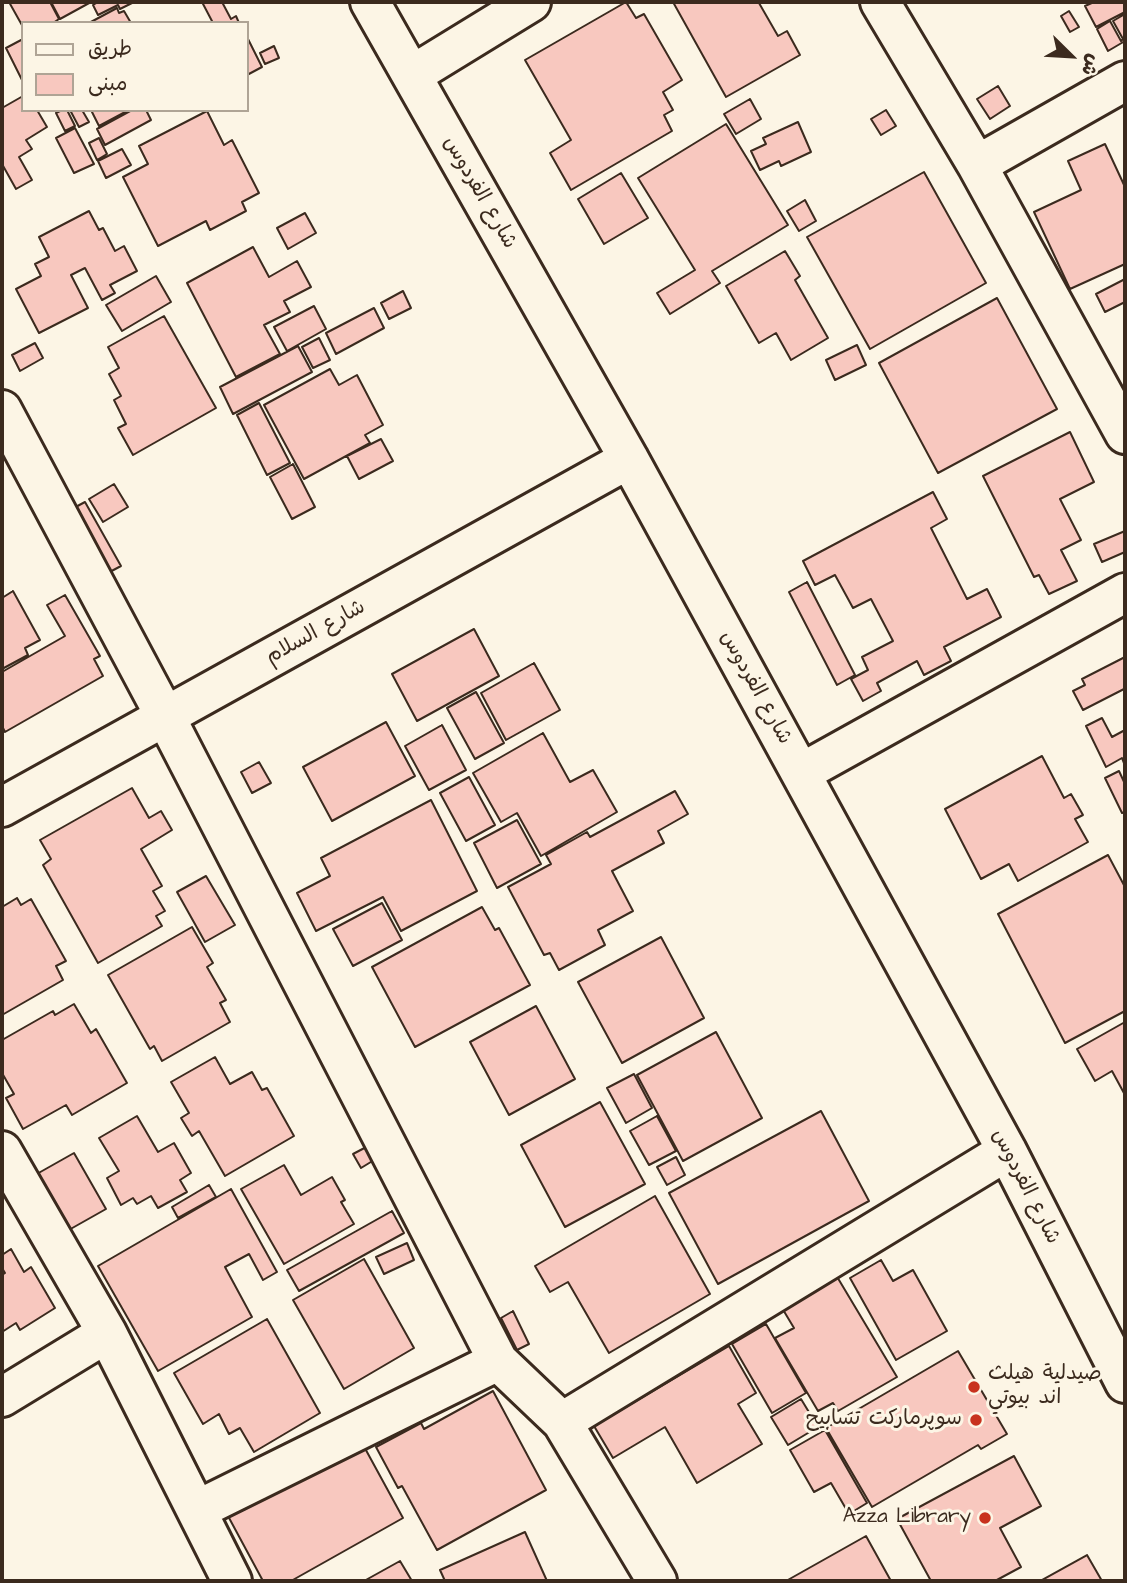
<!DOCTYPE html>
<html>
<head>
<meta charset="utf-8">
<style>
  body { margin:0 }
  #map { position:relative; width:1127px; height:1583px; overflow:hidden; background:#fcf5e5; font-family:"Architects Daughter","Playpen Sans Arabic",sans-serif }
  canvas { display:block }
  .frame { position:absolute; inset:0; border:4px solid #3b2a1e; pointer-events:none }
  .legend { position:absolute; left:21px; top:21px; width:228px; height:91px; box-sizing:border-box; background:#fcf5e5; border:2px solid #afa495; margin:0; padding:9px 12px; list-style:none; font-size:21px; color:#3b2a1e }
  .legend li { display:flex; align-items:center; gap:14px; height:35px }
  .legend b { width:35px; border:2px solid #afa495 }
  .north { position:absolute; left:1036px; top:21px; width:70px; height:70px; -webkit-text-stroke:5px #fcf5e5; paint-order:stroke; rotate:114deg; font-size:19px; font-weight:700; line-height:28px; text-align:center; color:#3b2a1e }
  .north::after { content:''; display:block; margin:auto; width:24px; height:32px; background:#3b2a1e; clip-path:polygon(50% 0,100% 100%,50% 72%,0 100%) }
</style>
</head>
<body>
<div id="map">
<canvas width="1127" height="1583"></canvas>
<div class="frame"></div>
<ul class="legend">
<li><b style="height:9px;background:#fcf5e5"></b>طريق</li>
<li><b style="height:19px;background:#f8c8bf"></b>مبنى</li>
</ul>
<div class="north">ش</div>
</div>
<script>
const c = document.querySelector('canvas').getContext('2d');
c.lineJoin = 'round';
function fillPath(path, color) { c.fillStyle = color; c.fill(path, 'evenodd'); }
const toPath = rows => new Path2D(rows.map(r => 'M' + r).join(''));
function trace(path, color, width, dash) { c.strokeStyle = color; c.lineWidth = width; c.lineCap = dash ? 'butt' : 'round'; c.setLineDash(dash || []); c.stroke(path); }
function drawText(font, color, halo, rows, align = 'center') {
  c.font = font + ' "Architects Daughter","Playpen Sans Arabic",sans-serif'; c.lineWidth = 6; c.setLineDash([]); c.textBaseline = 'middle'; c.strokeStyle = halo; c.fillStyle = color; for (const [text, x, y, turn = 0] of rows) {
    c.save(); c.translate(x, y); c.rotate((+turn || 0) * Math.PI / 180); c.textAlign = isNaN(turn) ? turn : align; if (halo) c.strokeText(text, 0, 0); c.fillText(text, 0, 0); c.restore();
  }
}
const building = toPath([
  [9,2,50,2,59,19,53,23,23,23,23,27,9,2],
  [51,2,91,2,60,19,51,2],
  [98,2,134,2,120,9,118,5,98,15,93,5,98,2],
  [202,2,222,2,231,19,236,16,239,23,213,23,202,2],
  [626,2,636,18,644,14,682,80,663,92,673,110,664,115,672,131,571,190,550,153,571,140,525,60,626,2],
  [673,2,762,2,759,3,778,36,787,31,800,55,726,97,673,2],
  [1094,2,1125,2,1125,12,1096,27,1085,6,1094,2],
  [117,8,119,13,124,11,131,23,89,23,117,8],
  [1069,11,1079,27,1070,32,1061,16,1069,11],
  [1125,14,1125,41,1108,51,1097,29,1110,21,1121,41,1123,39,1113,21,1125,14],
  [247,37,262,67,247,75,247,37],
  [23,39,23,82,6,48,23,39],
  [274,46,279,58,265,64,260,53,274,46],
  [998,86,1010,106,990,119,977,99,998,86],
  [23,96,23,110,37,110,47,127,26,140,32,149,19,157,32,180,16,189,2,164,2,108,23,96],
  [750,99,761,119,736,134,724,114,750,99],
  [62,110,67,110,75,126,65,131,56,113,62,110],
  [70,110,82,110,89,122,79,127,70,110],
  [91,110,129,110,99,126,91,110],
  [132,110,146,110,151,120,105,145,97,129,132,110],
  [886,110,896,126,881,135,871,119,886,110],
  [207,111,224,145,232,140,259,193,242,202,246,211,210,230,206,221,158,246,123,177,148,164,139,146,207,111],
  [798,122,811,152,781,166,779,161,760,170,751,151,766,144,763,138,798,122],
  [726,124,788,225,712,271,720,283,670,314,657,293,695,270,638,178,726,124],
  [75,128,94,164,74,173,56,138,75,128],
  [99,138,107,154,97,160,89,143,99,138],
  [1105,144,1125,187,1125,264,1070,289,1034,212,1081,190,1068,161,1105,144],
  [122,149,131,165,106,178,98,161,122,149],
  [924,172,986,283,870,349,807,237,924,172],
  [621,173,648,218,604,244,578,199,621,173],
  [805,200,816,221,799,231,787,211,805,200],
  [89,211,99,230,103,228,115,251,124,246,137,271,110,285,115,293,102,300,85,268,71,275,88,308,39,333,16,289,41,276,35,264,49,257,39,237,89,211],
  [305,213,316,233,288,249,277,228,305,213],
  [253,247,269,277,297,261,311,287,284,301,290,312,264,325,280,354,236,377,187,283,253,247],
  [785,251,800,276,795,280,828,338,791,360,776,333,759,343,726,286,785,251],
  [156,276,171,302,122,331,106,305,156,276],
  [1125,279,1125,302,1105,312,1096,294,1125,279],
  [403,291,411,308,389,319,381,303,403,291],
  [997,298,1057,409,938,473,879,363,997,298],
  [314,306,326,329,287,351,274,327,314,306],
  [374,308,384,328,336,354,326,333,374,308],
  [164,316,216,408,133,455,118,428,126,424,114,400,121,396,109,374,119,368,108,347,164,316],
  [319,338,330,360,313,368,302,347,319,338],
  [35,343,43,358,20,371,12,355,35,343],
  [857,345,866,365,835,380,826,360,857,345],
  [298,346,312,372,233,414,220,387,298,346],
  [330,369,339,385,357,375,383,425,365,435,370,443,304,479,264,405,330,369],
  [259,403,290,463,267,475,237,415,259,403],
  [1070,432,1094,482,1060,499,1081,540,1061,550,1077,581,1049,594,1039,575,1034,577,983,476,1070,432],
  [381,439,393,461,359,479,347,456,381,439],
  [293,464,315,507,292,519,270,477,293,464],
  [114,484,128,507,103,522,89,499,114,484],
  [933,492,947,519,931,528,967,599,987,589,1001,617,944,647,951,661,924,675,917,661,877,683,881,691,863,701,851,679,868,670,862,657,893,641,871,599,853,608,835,575,815,585,803,561,933,492],
  [85,502,121,566,106,574,70,510,85,502],
  [1125,531,1125,552,1102,562,1094,544,1125,531],
  [807,582,855,675,837,685,789,592,807,582],
  [13,591,40,640,25,648,28,655,2,669,2,598,13,591],
  [65,595,100,656,94,659,103,676,5,732,2,726,2,672,65,636,47,605,65,595],
  [474,629,499,676,417,721,392,674,474,629],
  [1125,657,1125,692,1124,689,1083,710,1073,691,1085,685,1082,679,1125,657],
  [534,663,560,710,506,740,481,693,534,663],
  [476,692,504,743,475,759,447,708,476,692],
  [1102,718,1112,737,1125,730,1125,766,1122,758,1106,767,1086,726,1102,718],
  [386,722,415,776,332,821,303,767,386,722],
  [442,725,466,770,429,790,405,746,442,725],
  [543,733,570,782,593,770,617,812,541,856,517,813,501,822,473,773,543,733],
  [1042,756,1064,798,1071,794,1083,815,1075,819,1088,842,1018,881,1009,864,981,879,945,809,1042,756],
  [259,762,271,783,252,793,241,772,259,762],
  [1119,771,1125,784,1125,812,1122,813,1105,778,1119,771],
  [469,777,495,825,466,841,440,793,469,777],
  [132,788,149,818,161,811,172,830,141,849,162,886,153,891,165,911,156,916,162,926,98,963,43,865,51,859,40,840,132,788],
  [675,791,688,814,658,831,664,843,612,871,633,911,598,930,605,945,559,970,550,953,544,955,508,887,551,864,546,855,587,832,590,837,675,791],
  [431,800,477,891,401,931,383,897,316,931,297,893,330,876,321,858,431,800],
  [517,820,541,864,497,888,474,843,517,820],
  [1108,855,1125,887,1125,1011,1065,1043,998,914,1108,855],
  [206,876,235,925,205,942,177,892,206,876],
  [17,898,21,905,31,899,66,961,56,966,63,980,2,1015,2,907,17,898],
  [382,903,402,940,353,966,333,929,382,903],
  [482,907,495,930,499,928,530,985,415,1047,372,967,482,907],
  [192,927,213,963,207,967,226,1000,220,1003,230,1022,162,1061,154,1046,150,1049,108,975,192,927],
  [661,937,704,1018,622,1063,578,982,661,937],
  [74,1004,91,1033,96,1029,127,1083,72,1115,66,1105,23,1129,6,1098,14,1094,2,1073,2,1040,53,1011,55,1015,74,1004],
  [536,1006,575,1079,509,1115,470,1042,536,1006],
  [1125,1022,1125,1095,1112,1071,1095,1081,1077,1049,1125,1022],
  [716,1032,762,1118,683,1161,637,1075,716,1032],
  [215,1057,230,1084,252,1072,262,1090,267,1088,294,1136,225,1176,199,1131,192,1136,181,1118,189,1113,171,1082,215,1057],
  [634,1074,652,1108,626,1123,607,1088,634,1074],
  [600,1102,645,1184,565,1227,521,1145,600,1102],
  [821,1111,869,1201,718,1284,669,1193,821,1111],
  [137,1116,158,1152,174,1143,191,1173,180,1180,187,1192,158,1208,151,1196,137,1204,133,1198,121,1205,107,1178,119,1171,99,1138,137,1116],
  [657,1116,676,1151,649,1165,630,1131,657,1116],
  [372,1144,379,1157,361,1168,353,1154,372,1144],
  [74,1153,106,1209,67,1231,35,1175,74,1153],
  [676,1157,685,1175,667,1185,657,1167,676,1157],
  [284,1165,301,1195,332,1177,345,1200,341,1202,354,1224,284,1264,241,1189,284,1165],
  [209,1185,216,1197,178,1218,172,1207,209,1185],
  [231,1189,277,1272,263,1280,249,1254,225,1267,252,1317,158,1371,98,1266,231,1189],
  [655,1196,710,1294,609,1353,568,1282,550,1292,535,1266,655,1196],
  [392,1211,404,1233,299,1291,287,1270,392,1211],
  [407,1243,414,1260,384,1274,376,1257,407,1243],
  [11,1249,24,1272,31,1267,55,1308,20,1330,16,1323,2,1332,2,1275,5,1273,2,1268,2,1255,11,1249],
  [364,1259,414,1348,344,1389,293,1300,364,1259],
  [881,1260,893,1281,913,1270,947,1331,896,1360,850,1278,881,1260],
  [836,1275,897,1377,838,1411,833,1403,818,1411,775,1338,794,1328,782,1308,836,1275],
  [513,1311,529,1344,517,1350,501,1318,513,1311],
  [267,1319,320,1413,254,1452,240,1428,229,1434,219,1414,203,1424,174,1373,267,1319],
  [766,1324,806,1393,772,1413,732,1344,766,1324],
  [729,1346,756,1393,738,1404,762,1444,697,1483,665,1427,613,1458,594,1426,729,1346],
  [958,1351,1007,1434,981,1449,978,1445,872,1507,826,1428,958,1351],
  [493,1391,546,1490,437,1550,402,1486,398,1488,376,1447,421,1423,424,1429,493,1391],
  [801,1399,818,1427,788,1445,771,1417,801,1399],
  [825,1430,867,1503,849,1514,831,1483,814,1492,790,1450,825,1430],
  [361,1441,403,1518,291,1581,263,1581,228,1516,361,1441],
  [1014,1456,1041,1506,1000,1528,1021,1567,995,1581,931,1581,897,1519,1014,1456],
  [525,1532,547,1581,445,1581,440,1570,525,1532],
  [866,1536,891,1581,786,1581,866,1536],
  [1087,1555,1102,1581,1040,1581,1087,1555],
  [400,1561,412,1581,364,1581,400,1561]
]);
fillPath(building, '#f8c8bf');
trace(building, '#3b2a1e', 2);
const minor = toPath([
  [370,2,629,459,1007,1151,1125,1383],
  [880,2,977,165,1125,434],
  [412,75,531,2],
  [977,165,1125,81],
  [2,410,165,716,498,1361,562,1422,657,1581],
  [801,773,1125,593],
  [2,807,629,459],
  [2,1151,107,1333,232,1581],
  [2,1397,107,1333],
  [562,1422,1007,1151],
  [197,1510,498,1361]
]);
trace(minor, '#3b2a1e', 44);
trace(minor, '#fcf5e5', 38);
for (const [x, y, r, color] of [
  [974,1387,7,"#c8321e"],
  [976,1420,7,"#c8321e"],
  [985,1518,7,"#c8321e"]
]) { const dot = new Path2D(); dot.arc(x, y, r, 0, 2 * Math.PI); c.fillStyle = color; c.fill(dot); trace(dot, '#fcf5e5', 2.5); }
drawText('21px', '#3b2a1e', '#fcf5e5', [
  ["شارع الفردوس",479,193,60],
  ["شارع السلام",316,633,-29],
  ["شارع الفردوس",755,688,61],
  ["شارع الفردوس",1025,1187,63]
]);
drawText('21px', '#3b2a1e', '#fcf5e5', [
  ["صيدلية هيلث",988,1375,"left"],
  ["اند بيوتي",988,1399,"left"],
  ["سوپرمارکت تسابيح",962,1420],
  ["Azza Library",971,1518]
], 'right');
</script>
</body>
</html>
